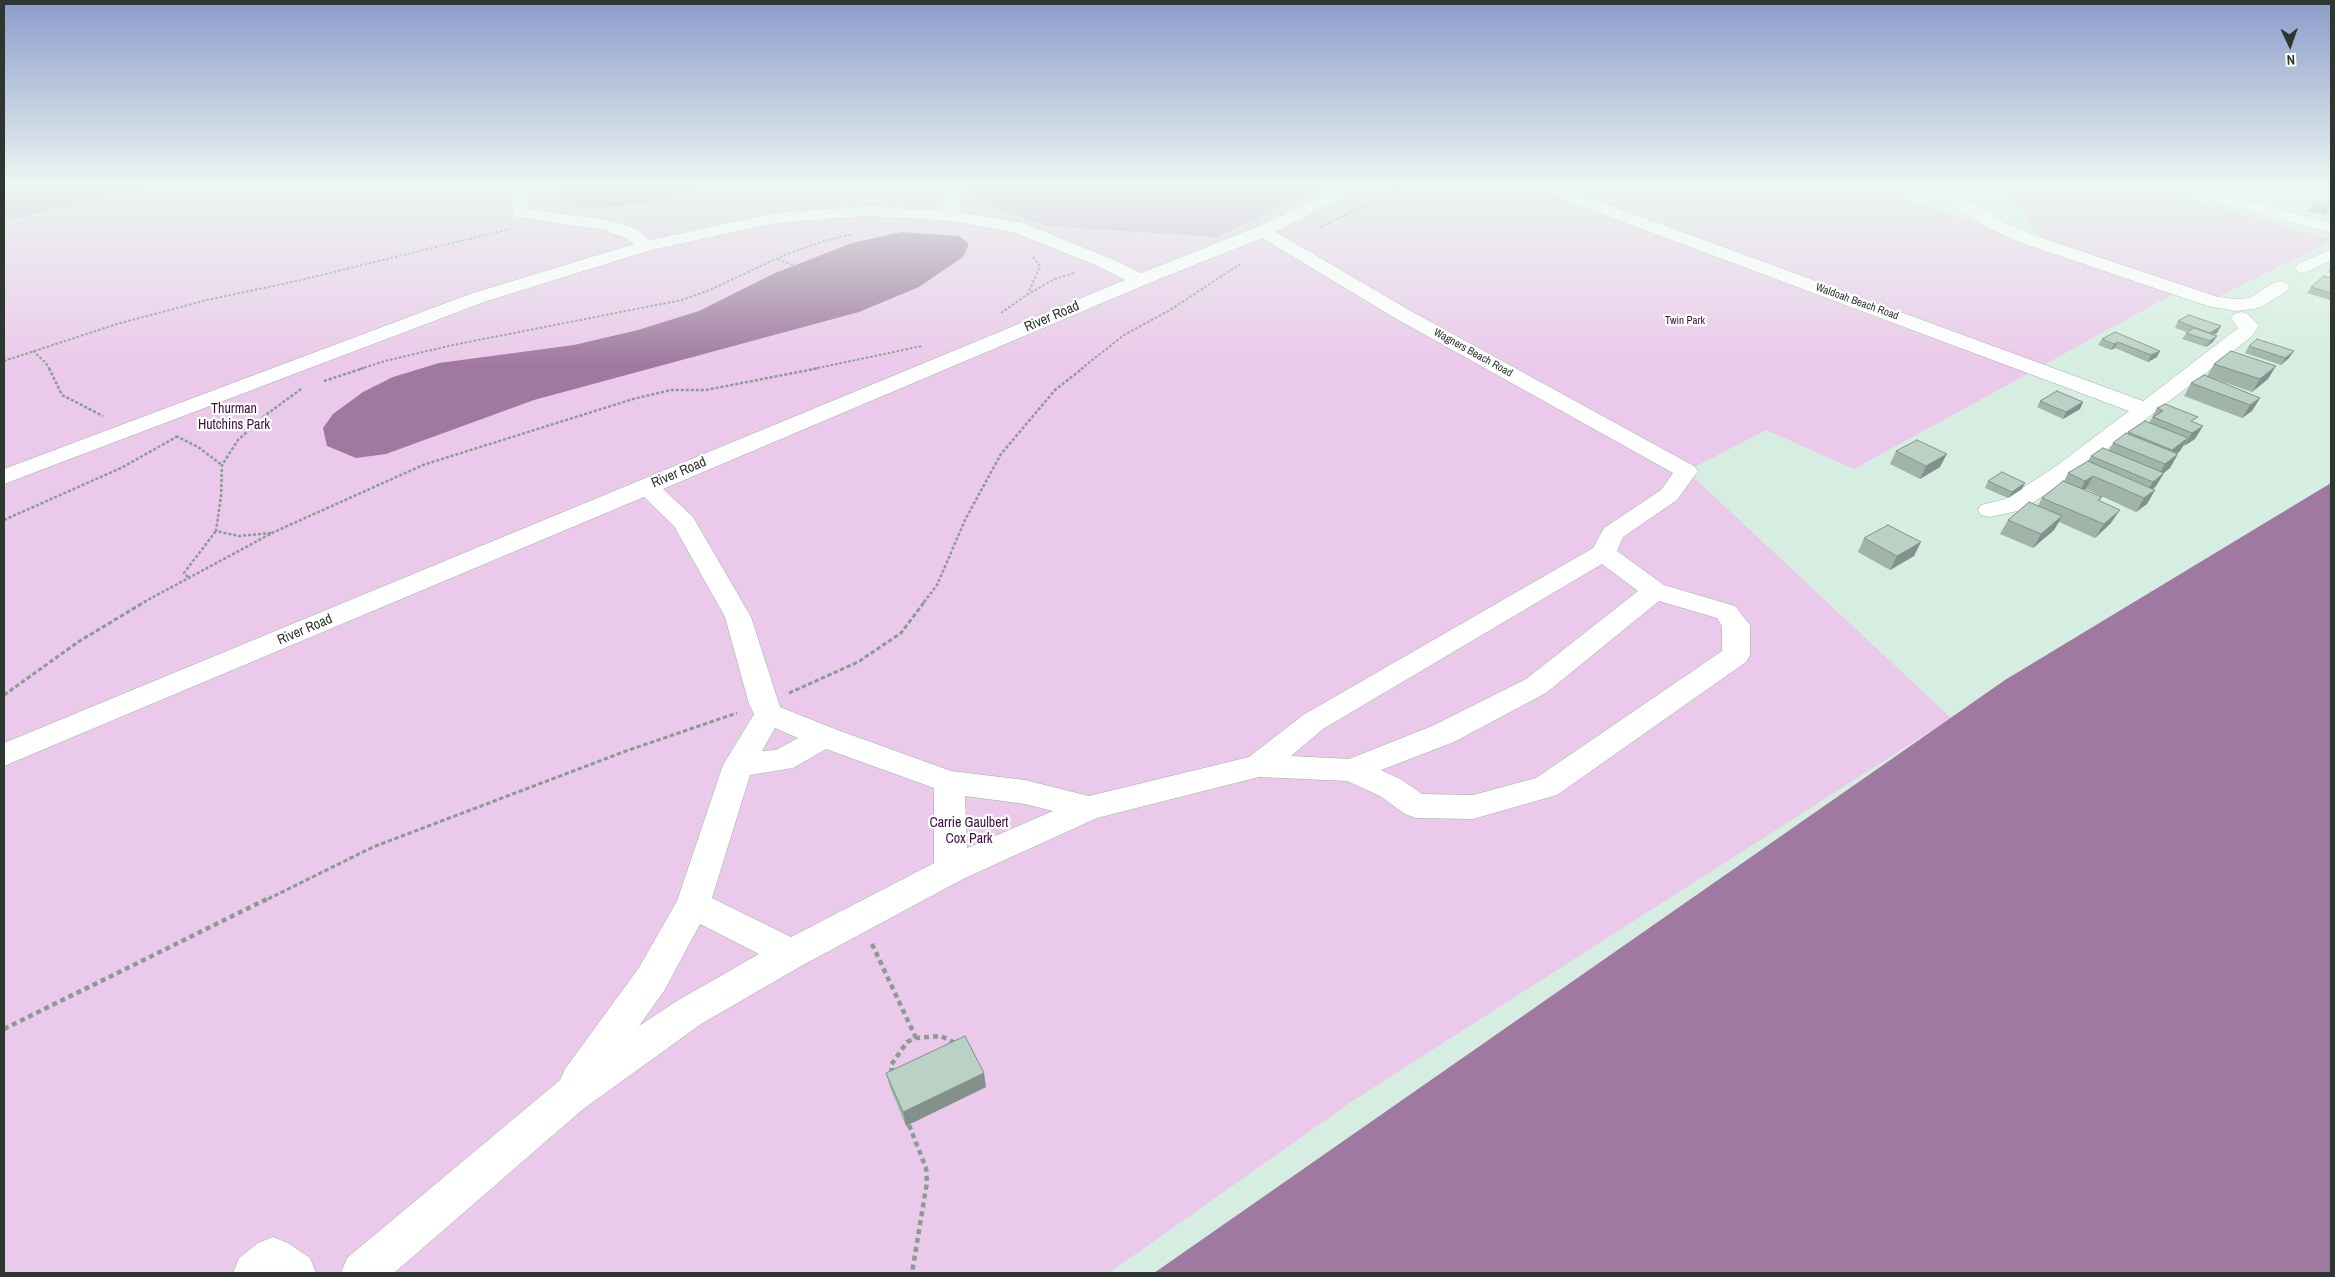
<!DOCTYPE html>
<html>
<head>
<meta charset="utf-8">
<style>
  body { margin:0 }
  #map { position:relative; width:2335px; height:1277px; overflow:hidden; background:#d6eee1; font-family:"Archivo Narrow",sans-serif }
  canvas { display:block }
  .frame { position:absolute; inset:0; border:5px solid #2d3631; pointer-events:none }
  .north { position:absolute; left:2265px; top:20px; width:50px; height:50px; -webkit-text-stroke:4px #fff; paint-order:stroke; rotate:177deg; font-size:14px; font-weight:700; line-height:20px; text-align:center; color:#2d3631 }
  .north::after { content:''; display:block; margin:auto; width:18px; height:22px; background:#2d3631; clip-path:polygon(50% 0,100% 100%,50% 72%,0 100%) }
</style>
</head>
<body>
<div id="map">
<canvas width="2335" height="1277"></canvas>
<div class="frame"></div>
<div class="north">N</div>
</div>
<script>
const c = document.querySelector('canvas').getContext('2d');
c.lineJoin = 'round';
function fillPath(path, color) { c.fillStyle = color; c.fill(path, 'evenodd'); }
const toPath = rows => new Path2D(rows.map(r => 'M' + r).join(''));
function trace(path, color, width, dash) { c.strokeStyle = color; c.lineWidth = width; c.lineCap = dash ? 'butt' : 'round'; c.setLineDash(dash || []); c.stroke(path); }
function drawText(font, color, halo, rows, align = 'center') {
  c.font = font + ' "Archivo Narrow",sans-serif'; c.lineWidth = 4.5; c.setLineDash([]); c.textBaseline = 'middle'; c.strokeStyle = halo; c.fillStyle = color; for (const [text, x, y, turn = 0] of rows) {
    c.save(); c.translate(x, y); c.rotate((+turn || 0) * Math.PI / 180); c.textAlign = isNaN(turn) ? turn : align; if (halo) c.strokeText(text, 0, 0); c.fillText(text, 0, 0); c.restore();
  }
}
fillPath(toPath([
  [159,186,569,186,555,202,656,201,713,186,967,186,983,203,1132,186,1869,186,2175,293,1854,469,1766,430,1687,471,1951,718,1354,1100,1109,1273,4,1273,4,221],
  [2026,186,2142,186,2331,239,2331,242,2217,297,2044,240,2007,196]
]), '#ebc9ea');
fillPath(toPath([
  [27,186,159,186,4,221,4,191],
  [569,186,713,186,656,201,588,209,555,202],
  [967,186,1329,186,1216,237,1046,226,983,203]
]), '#d0a8d0');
fillPath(toPath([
  [901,232,959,236,969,244,963,257,919,287,859,312,534,400,386,454,356,458,327,446,323,428,333,414,363,392,393,377,439,363,574,345,638,330,699,311,775,273,852,243],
  [2331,483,2331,1273,1154,1273,2005,680]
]), '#a079a0');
const minor = toPath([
  [507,186,523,186,529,209,613,221,638,230,650,240,776,213,869,206,943,211,943,198,932,186,950,186,959,196,961,207,959,212,1023,223,1112,259,1141,273,1269,222,1338,186,1359,186,1357,189,1276,232,1409,310,1694,466,1698,471,1677,500,1623,537,1617,551,1664,585,1735,606,1750,625,1750,655,1746,662,1557,795,1473,819,1416,818,1405,814,1380,796,1347,781,1259,777,1097,818,963,879,803,965,701,1024,582,1110,394,1273,341,1273,347,1258,560,1080,565,1069,638,969,677,901,723,765,754,714,749,704,725,617,674,526,644,497,4,766,4,743,1125,280,1100,267,1013,232,949,221,869,216,776,223,651,250,484,302,4,484,4,469,470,294,634,244,626,238,604,230,515,217,507,186],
  [1262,238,1395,318,1673,473,1661,490,1604,528,1593,548,1303,715,1249,757,1089,796,1025,780,951,771,835,729,780,707,751,617,693,517,663,489,1147,284,1262,238],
  [1602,564,1638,591,1526,679,1432,726,1349,759,1291,756,1323,729,1602,564],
  [1659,601,1717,618,1722,626,1722,651,1536,778,1473,795,1422,794,1402,780,1381,770,1454,742,1546,693,1659,601],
  [775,728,798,738,776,750,762,751,775,728],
  [826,749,934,788,934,863,791,937,712,898,750,775,793,768,826,749],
  [965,796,1025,804,1053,811,967,848,965,796],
  [700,924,759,954,675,1002,639,1026,664,991,700,924],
  [1533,186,1557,186,2143,401,2238,328,2231,318,2234,314,2241,312,2248,314,2259,326,2252,336,2206,373,2068,479,2022,510,1990,517,1981,515,1978,510,1981,505,2005,499,2052,469,2129,411,1535,189,1533,186],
  [1942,186,1958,186,1968,201,2008,224,2036,236,2218,297,2236,299,2249,298,2273,283,2280,281,2287,283,2289,287,2287,291,2261,307,2254,309,2236,311,2208,306,2024,244,1996,232,1956,209,1942,186],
  [2167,186,2195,186,2331,223,2331,233,2169,189,2167,186],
  [2331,249,2331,261,2304,273,2298,272,2295,268,2298,264,2331,249],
  [273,1237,288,1243,310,1258,316,1273,233,1273,239,1258,258,1243,273,1237]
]);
trace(minor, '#9cb2a6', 1);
trace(toPath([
  [611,204,654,200,706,186],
  [1320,227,1403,186],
  [1033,257,1040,266,1028,294,1055,279,1074,273],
  [778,259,802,269],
  [1001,313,1028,294],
  [33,351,46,363,49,369],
  [4,361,117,324,207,300,301,280,510,229],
  [360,369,385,361,453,345,682,300,710,290,782,256,824,241,853,234],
  [813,369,922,346],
  [1081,369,1124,335,1170,310,1240,264]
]), '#8a9b91', 2, [2.5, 2]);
trace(toPath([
  [49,368,62,395,103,416],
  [324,381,364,368],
  [176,436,198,447,222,465],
  [4,520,121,468,178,436],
  [271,533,239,536,216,531,221,496,222,465,238,440,267,414,301,389],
  [188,577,184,573,216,531],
  [144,602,274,532,423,465,633,399,671,390,706,390,819,368],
  [924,602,937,585,965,520,1001,454,1055,390,1083,368]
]), '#8a9b91', 2.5, [3, 2]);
trace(toPath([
  [789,693,858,662,901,633,925,601],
  [4,695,78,642,146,601],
  [268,899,373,847,626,751,737,713]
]), '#8a9b91', 3, [4.5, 2.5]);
trace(toPath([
  [872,944,916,1038],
  [4,1029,271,897],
  [892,1073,891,1065,907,1042,916,1038,941,1036,955,1043],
  [909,1125,926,1168,927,1182,912,1273]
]), '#8a9b91', 4.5, [5, 4]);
fillPath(minor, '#fff');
fillPath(toPath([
  [2314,202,2331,206,2325,215,2308,211],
  [2331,267,2331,273,2328,272],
  [2331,278,2331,299,2330,300,2307,293,2311,287],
  [2178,321,2221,326,2217,333,2213,335,2217,336,2213,342,2206,347,2182,339,2187,332,2175,328],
  [2102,339,2160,351,2157,357,2148,362,2115,348,2111,350,2098,345],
  [2249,346,2294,351,2289,358,2281,365,2245,353],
  [2214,364,2268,379,2252,392,2209,377,2260,398,2252,411,2242,418,2184,396,2191,383,2207,376],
  [2040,401,2083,402,2080,409,2063,419,2037,407],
  [2157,408,2195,423,2195,439,2183,446,2180,451,2177,454,2170,468,2164,473,2156,486,2153,489,2155,490,2147,504,2136,512,2086,489,2085,490,2102,497,2099,501,2111,523,2095,538,2059,522,2054,530,2033,548,2000,534,2008,520,2038,506,2042,498,2064,481,2068,473,2088,461,2091,456,2109,450,2113,443,2127,434,2128,432,2149,423],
  [1896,451,1940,467,1920,479,1890,464],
  [1988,481,2022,489,2008,498,1985,488],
  [1864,538,1914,556,1890,570,1858,552],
  [886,1073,986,1087,906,1126,890,1087]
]), '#a0b4a9');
fillPath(toPath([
  [2221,326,2217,333,2207,339,2210,333],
  [2217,336,2213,342,2206,347,2210,341],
  [2118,342,2115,348,2111,350,2114,344],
  [2160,351,2157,357,2148,362,2151,355],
  [2294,351,2289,358,2281,365,2285,358],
  [2276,366,2268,379,2252,392,2260,379],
  [2260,398,2252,411,2242,418,2250,405],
  [2083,402,2080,409,2063,419,2066,412],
  [2203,426,2195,439,2184,446,2192,433],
  [2188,438,2180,451,2164,463,2172,450],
  [1947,454,1940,467,1920,479,1926,466],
  [2178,454,2170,468,2157,478,2165,464],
  [2164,473,2156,486,2145,495,2153,482],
  [2093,476,2086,489,2078,495,2085,481],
  [2025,483,2022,489,2008,498,2012,492],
  [2155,490,2147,504,2136,512,2144,498],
  [2120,510,2111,523,2095,538,2104,524],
  [2062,516,2054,530,2033,548,2041,534],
  [1921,542,1914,556,1890,570,1897,556],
  [984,1073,986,1087,906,1126,903,1112]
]), '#82928a');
const building = toPath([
  [2314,202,2331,206,2329,209,2312,205,2314,202],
  [2324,276,2331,278,2331,293,2311,287,2324,276],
  [2189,315,2221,326,2210,333,2178,321,2189,315],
  [2194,328,2217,336,2210,341,2186,333,2194,328],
  [2115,332,2160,351,2151,355,2118,342,2114,344,2102,339,2115,332],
  [2257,339,2294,351,2285,358,2249,346,2257,339],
  [2231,351,2276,366,2260,379,2214,364,2231,351],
  [2204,375,2260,398,2250,405,2191,383,2204,375],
  [2057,391,2083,402,2066,412,2040,401,2057,391],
  [2165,404,2198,417,2191,421,2203,426,2192,433,2153,417,2163,411,2157,408,2165,404],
  [2145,421,2188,438,2172,450,2128,432,2145,421],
  [2126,433,2178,454,2165,464,2113,443,2126,433],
  [1917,440,1947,454,1926,466,1896,451,1917,440],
  [2103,448,2164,473,2153,482,2091,456,2103,448],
  [2088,461,2155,490,2144,498,2093,476,2085,481,2068,473,2088,461],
  [2002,472,2025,483,2012,492,1988,481,2002,472],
  [2063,481,2102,497,2098,500,2120,510,2104,524,2042,498,2063,481],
  [2029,502,2062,516,2041,534,2008,520,2029,502],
  [1888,525,1921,542,1897,556,1864,538,1888,525],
  [965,1036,984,1073,903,1112,886,1073,965,1036]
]);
fillPath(building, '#bad1c5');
trace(building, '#82928a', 1);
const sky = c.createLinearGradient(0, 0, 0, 365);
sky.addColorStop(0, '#8b9ccb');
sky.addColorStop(0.51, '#edf7f2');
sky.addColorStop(1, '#edf7f200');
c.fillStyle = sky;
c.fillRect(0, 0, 2335, 365);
drawText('11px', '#2d3631', '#fff', [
  ["Waldoah Beach Road",1857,302,20],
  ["Wagners Beach Road",1473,353,29]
]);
drawText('11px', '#411043', '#fff', [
  ["Twin Park",1685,321]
]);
drawText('14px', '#2d3631', '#fff', [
  ["River Road",1052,317,-23],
  ["River Road",679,473,-23],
  ["River Road",305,630,-23]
]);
drawText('14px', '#411043', '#fff', [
  ["Thurman",234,409],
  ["Hutchins Park",234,425],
  ["Carrie Gaulbert",969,823],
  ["Cox Park",969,839]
]);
</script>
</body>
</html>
